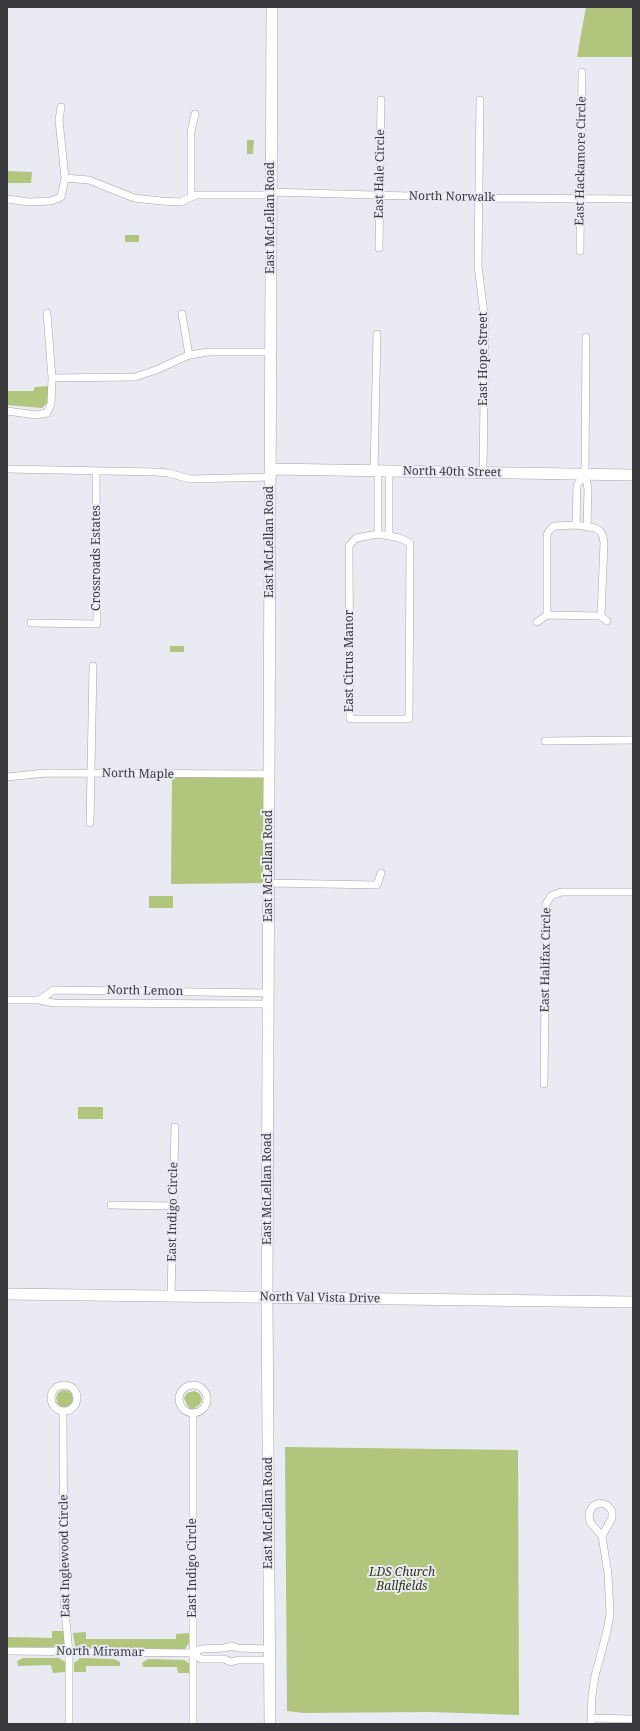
<!DOCTYPE html>
<html>
<head>
<meta charset="utf-8">
<style>
  body { margin:0 }
  #map { position:relative; width:640px; height:1731px; overflow:hidden; background:#eaeaf3; font-family:"Noto Serif",serif }
  canvas { display:block }
  .frame { position:absolute; inset:0; border:8px solid #3a3a3e; pointer-events:none }
</style>
</head>
<body>
<div id="map">
<canvas width="640" height="1731"></canvas>
<div class="frame"></div>
</div>
<script>
const c = document.querySelector('canvas').getContext('2d');
c.lineJoin = 'round';
function fillPath(path, color) { c.fillStyle = color; c.fill(path, 'evenodd'); }
const toPath = rows => new Path2D(rows.map(r => 'M' + r).join(''));
function trace(path, color, width, dash) { c.strokeStyle = color; c.lineWidth = width; c.lineCap = dash ? 'butt' : 'round'; c.setLineDash(dash || []); c.stroke(path); }
function drawText(font, color, halo, rows, align = 'center') {
  c.font = font + ' "Noto Serif",serif'; c.lineWidth = 4; c.setLineDash([]); c.textBaseline = 'middle'; c.strokeStyle = halo; c.fillStyle = color; for (const [text, x, y, turn = 0] of rows) {
    c.save(); c.translate(x, y); c.rotate((+turn || 0) * Math.PI / 180); c.textAlign = isNaN(turn) ? turn : align; if (halo) c.strokeText(text, 0, 0); c.fillText(text, 0, 0); c.restore();
  }
}
fillPath(toPath([
  [586,7,633,7,633,57,577,57],
  [247,140,254,140,253,154,247,154],
  [7,171,32,172,31,183,7,183],
  [125,235,139,235,139,242,125,242],
  [49,386,47,403,42,408,7,405,7,391,33,391,35,387],
  [170,646,184,646,184,652,170,652],
  [172,774,270,774,269,883,171,884],
  [149,896,173,896,173,908,149,908],
  [78,1107,103,1107,103,1119,78,1119],
  [63,1390,69,1391,72,1394,73,1399,72,1403,64,1409,58,1404,56,1398,58,1393],
  [194,1391,199,1393,202,1399,200,1404,192,1410,187,1405,184,1398,187,1393],
  [285,1447,518,1450,519,1715,431,1712,303,1713,287,1711],
  [52,1631,64,1631,65,1642,61,1647,7,1647,7,1637,52,1638],
  [86,1632,86,1639,176,1639,176,1634,189,1633,189,1643,185,1649,80,1648,75,1646,73,1633],
  [23,1658,59,1658,65,1662,65,1672,53,1673,51,1665,18,1666,17,1661],
  [80,1658,114,1659,120,1662,120,1666,86,1666,86,1672,74,1672,74,1662,76,1662],
  [148,1659,184,1660,190,1664,190,1673,178,1673,177,1667,143,1667,142,1663]
]), '#b1c57c');
const street = toPath([
  [480,100,478,266,485,322,483,473],
  [65,178,89,180,134,198,161,201,181,202,196,195,271,195],
  [271,192,478,198,633,199],
  [191,197,191,132,195,114],
  [7,199,29,202,51,201,61,197,65,178,59,120,61,107],
  [379,248,381,100],
  [580,251,582,72],
  [182,314,189,355],
  [586,337,585,474,588,489,587,526],
  [52,378,135,377,156,370,189,355,209,352,271,352],
  [7,411,36,415,47,413,51,404,52,378,47,313],
  [7,469,156,472,168,473,190,479,271,477],
  [374,471,377,334],
  [389,471,389,536],
  [576,525,577,485,585,474],
  [378,534,400,538,410,543,409,719,350,719,349,546,356,538,378,534],
  [378,534,378,471],
  [547,615,601,616],
  [537,622,547,615,547,535,549,531,554,526,576,525,595,528,601,532,603,537,604,543,601,616,607,621],
  [31,623,97,624,96,472],
  [545,741,633,740],
  [7,777,46,773,270,774],
  [90,823,93,666],
  [269,883,377,885,381,873],
  [7,1000,39,1000,54,1003,268,1004],
  [39,1000,54,990,268,993],
  [544,1084,546,904,551,896,561,892,633,892],
  [111,1205,173,1206],
  [171,1296,175,1127],
  '51 1398a13 13 0 1 1 26 0a13 13 0 1 1-26 0Z',
  '179 1399a14 14 0 1 1 28 0a14 14 0 1 1-28 0Z',
  [63,1412,64,1601,69,1652,69,1724],
  [193,1413,193,1724],
  [7,1651,193,1653,201,1649,224,1648,232,1646,238,1648,269,1649],
  [193,1653,201,1659,224,1659,231,1662,238,1660,269,1660],
  [591,1718,633,1719],
  [591,1724,592,1695,595,1676,607,1631,610,1614,608,1574,602,1536,590,1522,589,1513,593,1506,600,1503,607,1505,612,1511,612,1518,602,1536]
]);
const secondary = toPath([
  [271,469,633,475],
  [7,1294,633,1302],
  [270,1724,267,1297,272,7]
]);
trace(street, '#a3a4ab', 8);
trace(secondary, '#a3a4ab', 12);
trace(street, '#fff', 7);
trace(secondary, '#fff', 11);
drawText('12px', '#3a3a3e', '#eaeaf3', [
  ["East Hackamore Circle",581,161,-89],
  ["East Hale Circle",380,174,-89],
  ["North Norwalk",452,197,1],
  ["East McLellan Road",271,218,-90],
  ["East Hope Street",484,359,-90],
  ["North 40th Street",452,472,1],
  ["East McLellan Road",270,542,-90],
  ["Crossroads Estates",97,558,-90],
  ["East Citrus Manor",350,661,-90],
  ["North Maple",138,774,1],
  ["East McLellan Road",269,866,-90],
  ["East Halifax Circle",546,960,-89],
  ["North Lemon",145,991,1],
  ["East McLellan Road",268,1189,-90],
  ["East Indigo Circle",173,1212,-89],
  ["North Val Vista Drive",320,1298,1],
  ["East McLellan Road",269,1513,-90],
  ["East Inglewood Circle",65,1556,-91],
  ["East Indigo Circle",193,1568,-90],
  ["North Miramar",100,1652,1]
]);
drawText('italic 12px', '#2d3513', '#eaeaf3', [
  ["LDS Church",402,1573],
  ["Ballfields",402,1587]
]);
</script>
</body>
</html>
